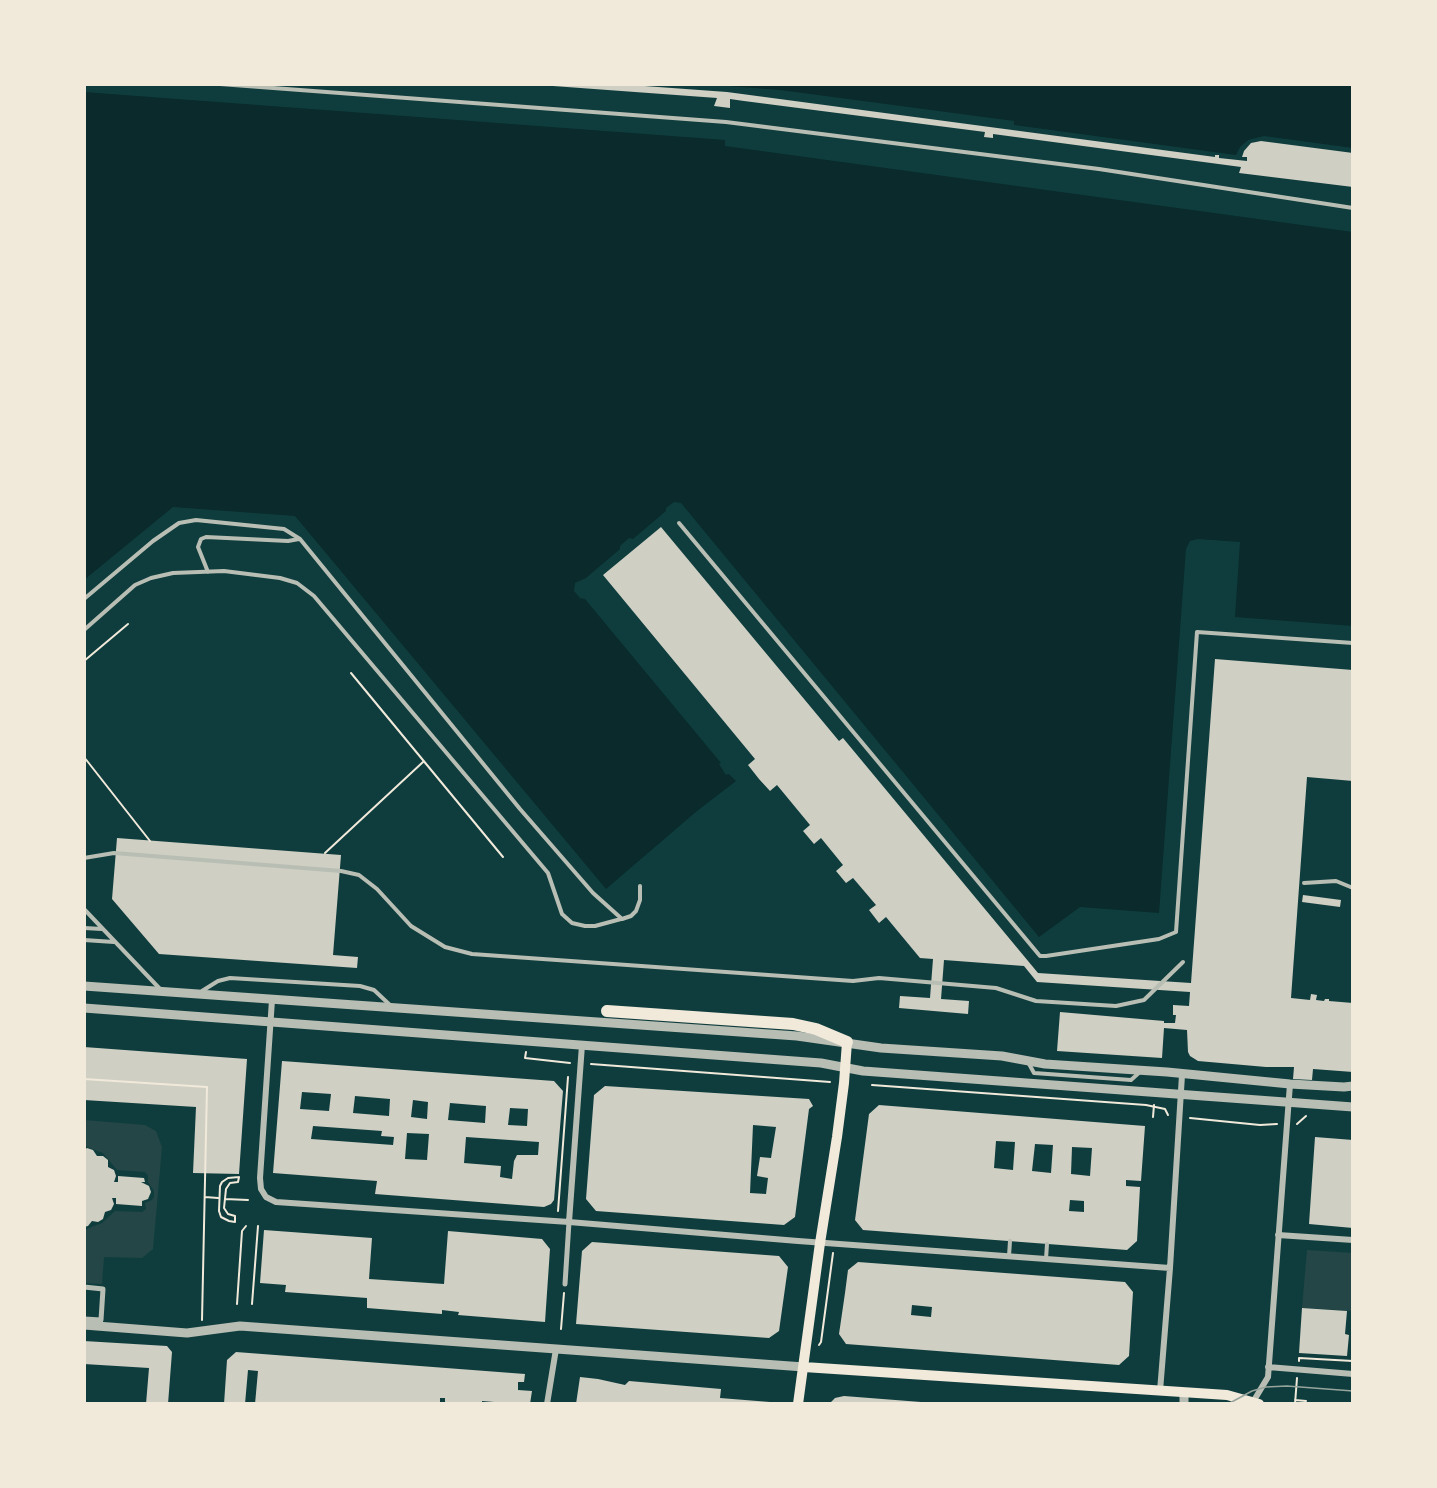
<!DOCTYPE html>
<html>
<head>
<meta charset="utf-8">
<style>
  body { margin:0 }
  #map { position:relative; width:1437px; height:1488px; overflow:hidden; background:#0f3d3e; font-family:Jost,sans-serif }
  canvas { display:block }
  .frame { position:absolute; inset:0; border:86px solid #f1e9da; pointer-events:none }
</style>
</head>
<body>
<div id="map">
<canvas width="1437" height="1488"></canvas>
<div class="frame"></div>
</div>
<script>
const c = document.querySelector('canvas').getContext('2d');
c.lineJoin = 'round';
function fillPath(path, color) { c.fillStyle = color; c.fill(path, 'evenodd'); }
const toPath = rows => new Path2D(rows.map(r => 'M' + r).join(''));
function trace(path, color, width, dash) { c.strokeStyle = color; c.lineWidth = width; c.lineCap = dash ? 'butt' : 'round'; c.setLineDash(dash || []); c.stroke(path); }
fillPath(toPath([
  [84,1120,145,1125,156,1131,162,1147,153,1249,142,1258,104,1257,102,1284,84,1283,84,1230,102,1223,115,1211,142,1212,146,1209,145,1203,152,1200,154,1197,154,1191,148,1182,148,1176,145,1172,117,1170,103,1153,84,1146],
  [1307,1250,1353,1253,1353,1311,1302,1308]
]), '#244646');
fillPath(toPath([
  [703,84,1353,84,1353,148,1264,136,1248,140,1240,147,1236,155,1014,125,1014,121,780,90],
  [84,92,725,140,725,146,1353,232,1353,626,1235,617,1240,542,1198,539,1190,541,1186,549,1159,913,1080,907,1039,937,681,503,674,502,666,508,666,511,633,539,629,538,620,546,620,549,586,578,575,583,574,591,580,598,585,599,721,763,719,764,726,775,729,774,736,781,697,811,606,889,295,516,173,507,84,580]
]), '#0a2a2b');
fillPath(toPath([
  [553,84,617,84,727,92,1215,157,1215,155,1219,155,1219,158,1247,161,1247,157,1242,157,1244,151,1251,143,1261,141,1353,153,1353,187,1239,173,1241,167,993,134,993,138,984,137,985,132,744,101,730,99,730,108,714,106,717,98,553,86],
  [661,527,839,741,843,738,1038,973,1191,983,1215,659,1353,670,1353,781,1307,777,1291,998,1310,1000,1311,994,1317,995,1316,1000,1324,1001,1325,999,1329,999,1329,1001,1353,1003,1353,1072,1313,1069,1312,1080,1293,1079,1294,1067,1266,1067,1198,1061,1190,1056,1188,1052,1187,1030,1164,1028,1162,1058,1057,1051,1060,1012,1164,1021,1164,1023,1175,1023,1176,1015,1173,1015,1173,1005,1189,1006,1190,992,1037,982,1024,966,944,960,941,999,969,1001,968,1014,899,1008,900,996,930,998,933,959,920,958,886,917,879,923,869,910,876,905,853,878,846,883,836,871,843,865,821,838,814,844,803,831,810,825,777,785,770,791,759,779,748,765,755,759,603,575],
  [117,838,341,855,333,955,358,957,357,968,159,954,112,899],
  [1303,895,1341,900,1340,907,1302,902],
  [84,1047,247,1059,239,1174,193,1173,196,1107,84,1100],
  [282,1061,554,1081,563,1091,554,1200,551,1204,544,1207,375,1194,377,1181,273,1173],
  [302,1092,331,1094,329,1111,300,1109],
  [355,1096,390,1099,389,1116,353,1113],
  [413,1100,428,1102,427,1119,411,1117],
  [450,1103,486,1106,485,1123,448,1120],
  [510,1108,528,1109,527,1126,508,1125],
  [313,1126,382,1131,381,1136,394,1137,393,1145,311,1139],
  [407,1133,429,1134,427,1160,405,1159],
  [466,1137,539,1142,538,1155,517,1155,514,1161,512,1179,500,1177,501,1166,464,1163],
  [605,1086,809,1099,813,1106,809,1109,795,1217,784,1225,596,1211,586,1199,594,1095],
  [753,1125,776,1127,771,1158,760,1157,757,1176,768,1178,766,1194,750,1193],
  [879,1105,1145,1126,1141,1181,1126,1180,1126,1186,1140,1187,1137,1241,1127,1250,863,1230,855,1220,869,1114],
  [996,1141,1015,1142,1013,1170,994,1168],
  [1035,1144,1053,1145,1051,1173,1032,1171],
  [1072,1147,1092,1148,1090,1176,1071,1174],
  [1070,1200,1084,1201,1084,1212,1069,1211],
  [1315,1137,1353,1140,1353,1228,1309,1224],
  [87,1148,93,1150,97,1156,103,1156,108,1160,108,1167,114,1170,116,1176,114,1182,118,1182,118,1176,144,1178,145,1182,141,1182,149,1186,151,1192,148,1199,142,1201,142,1206,116,1204,116,1198,112,1198,114,1204,111,1210,105,1212,103,1219,98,1222,92,1221,88,1226,84,1227,84,1150],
  [264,1230,372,1238,369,1279,444,1284,448,1231,542,1239,550,1249,545,1322,458,1315,459,1312,442,1310,442,1314,367,1308,367,1298,285,1292,286,1285,260,1283],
  [592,1242,779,1256,788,1267,779,1331,769,1338,576,1324,582,1251],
  [858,1262,1125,1282,1133,1292,1129,1356,1119,1365,846,1344,839,1334,845,1293,848,1270],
  [912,1305,932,1307,931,1317,911,1315],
  [1302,1308,1347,1311,1345,1334,1349,1335,1347,1356,1299,1353],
  [84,1341,167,1346,172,1352,168,1404,146,1404,149,1368,84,1364],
  [236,1352,525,1374,524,1382,518,1382,518,1390,532,1391,530,1404,494,1404,494,1402,482,1401,482,1404,451,1404,445,1403,445,1398,440,1398,440,1404,255,1404,258,1371,248,1370,245,1404,224,1404,227,1360],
  [580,1377,598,1379,625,1385,629,1381,721,1389,720,1398,770,1402,770,1404,576,1404],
  [844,1396,921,1402,921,1404,829,1404,835,1398]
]), '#cfcfc3');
trace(toPath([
  [84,661,128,624],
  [351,673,503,857],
  [84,757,150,841],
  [325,853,423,762],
  [526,1052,525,1058,570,1063],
  [591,1064,830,1082],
  [84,1079,207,1087,202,1320],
  [872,1085,1146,1105,1165,1109,1168,1115],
  [1153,1117,1154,1105],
  [1190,1118,1260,1125,1277,1124],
  [1297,1124,1306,1116],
  [239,1177,238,1182,230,1183,226,1189,224,1208,228,1214,235,1216,235,1222,229,1221,221,1217,219,1211,220,1186,222,1182,228,1178,239,1177],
  [205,1197,218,1198],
  [225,1199,248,1200],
  [558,1211,568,1077],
  [237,1304,242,1231,246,1226],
  [252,1304,258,1226],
  [561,1329,564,1293],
  [819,1345,821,1342,833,1253],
  [1299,1361,1299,1358,1353,1361],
  [1295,1400,1306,1401],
  [1295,1404,1297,1378]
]), '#f1e9da', 2);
trace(toPath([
  [220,84,726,122,1099,169,1353,208],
  [679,523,1040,956,1046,956,1159,939,1176,932,1197,632,1353,643],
  [208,572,198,547,201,539,206,537,288,541,299,539],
  [84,599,153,541,179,523,196,520,284,529,300,539,520,809,593,893,622,919,631,916,636,911,640,900,640,886],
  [84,630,135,585,151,578,173,573,224,571,280,578,297,583,314,596,548,873,562,914,572,923,585,926,595,926,621,919],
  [84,858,114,853,341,871,359,875,377,889,411,926,445,947,472,954,853,981,879,978,996,988,1036,1001,1116,1006,1144,1000,1183,962],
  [1304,883,1336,881,1353,888],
  [84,909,160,989],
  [84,928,102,929],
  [84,940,114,942],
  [202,991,218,981,230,978,360,986,374,990,391,1006],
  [1028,1062,1034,1073,1131,1080,1141,1071],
  [1009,1256,1010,1241],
  [1046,1259,1047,1244]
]), '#b8beb3', 4);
trace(toPath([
  [565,1284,569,1222],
  [84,1287,103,1289,101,1320,84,1319]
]), '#b8beb3', 5);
trace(toPath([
  [272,1000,260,1178,261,1189,266,1197,276,1202,569,1222,798,1241,1170,1268],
  [569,1222,582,1045],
  [1278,1235,1353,1240],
  [1268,1367,1353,1374],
  [1160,1391,1170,1268,1182,1075],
  [1253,1402,1268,1377,1290,1084],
  [547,1404,556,1349]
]), '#b8beb3', 6);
trace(toPath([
  [84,986,797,1036,881,1048,1002,1056,1045,1064,1167,1072,1290,1084,1344,1087,1353,1086],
  [84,1008,821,1063,863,1071,1353,1107],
  [84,1325,187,1333,240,1326,254,1327,804,1367],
  [1184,1404,1184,1393]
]), '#b8beb3', 9);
trace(toPath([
  [804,1367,1227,1395,1259,1404],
  [798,1404,820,1243,837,1137,844,1083,847,1042]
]), '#f1e9da', 10);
trace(toPath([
  [607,1011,793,1024,816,1029,847,1042]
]), '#f1e9da', 12);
trace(toPath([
  [1228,1404,1252,1391,1266,1387,1287,1386,1353,1391]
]), '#97a49c', 1.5);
</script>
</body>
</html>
